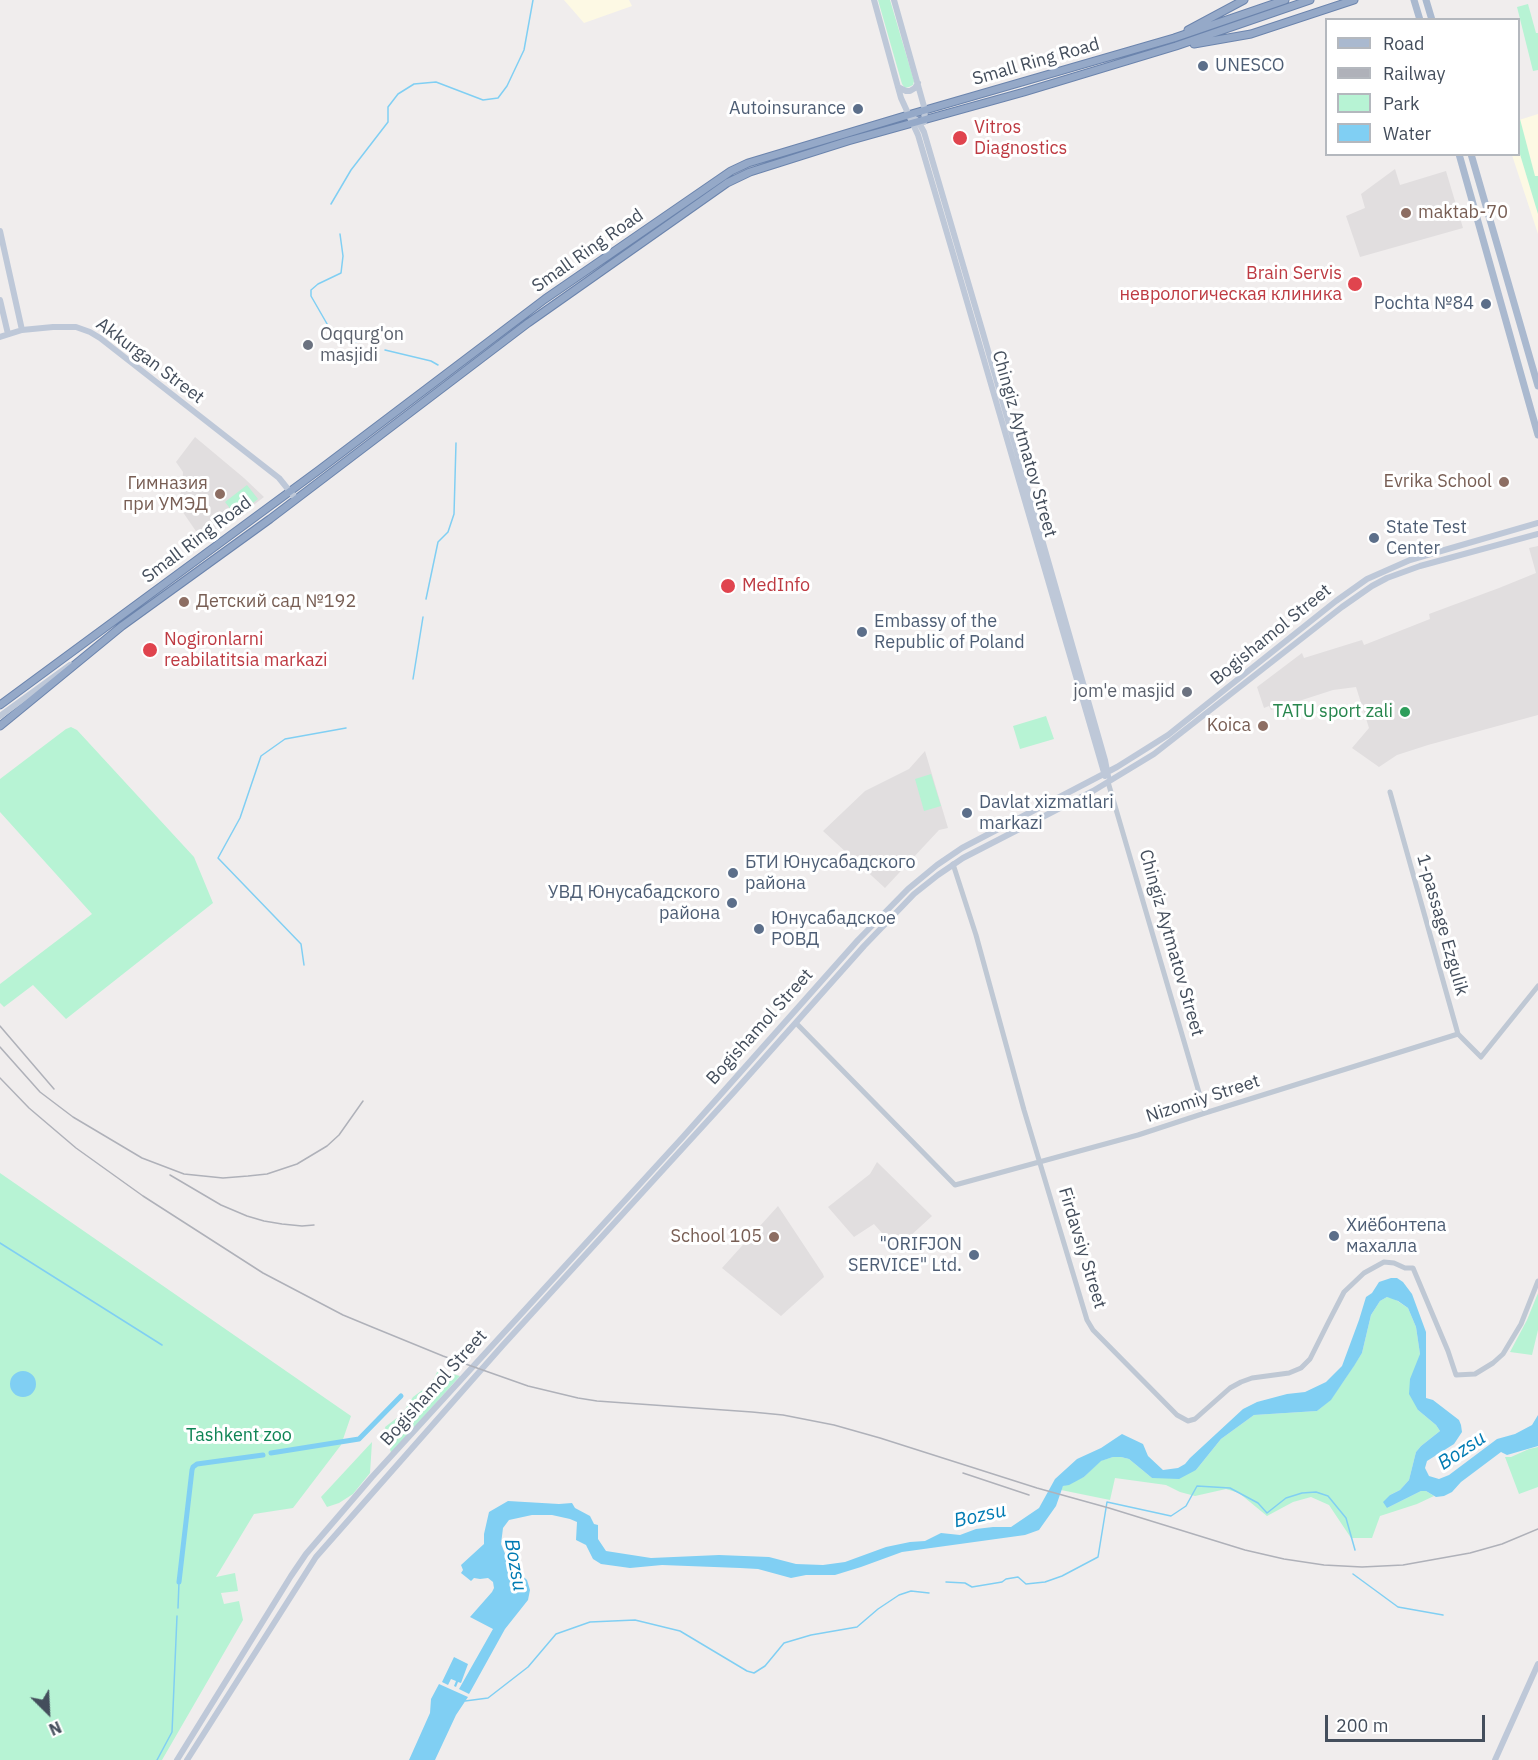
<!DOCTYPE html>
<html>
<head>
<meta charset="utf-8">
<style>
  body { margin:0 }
  #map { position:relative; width:1538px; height:1760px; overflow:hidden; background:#f0eded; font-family:"IBM Plex Sans",sans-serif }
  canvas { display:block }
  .legend { position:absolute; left:1325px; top:18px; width:195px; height:138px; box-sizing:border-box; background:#fff; border:2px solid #b4b8be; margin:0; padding:8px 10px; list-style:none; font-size:18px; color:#444e5c }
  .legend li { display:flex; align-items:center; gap:12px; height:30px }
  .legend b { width:30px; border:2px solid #b4b8be }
  .north { position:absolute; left:18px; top:1682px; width:60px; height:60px; -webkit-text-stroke:4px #fff; paint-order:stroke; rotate:156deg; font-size:16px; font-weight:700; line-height:24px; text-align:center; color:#444e5c }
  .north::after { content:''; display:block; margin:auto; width:21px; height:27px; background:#444e5c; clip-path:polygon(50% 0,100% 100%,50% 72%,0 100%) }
  .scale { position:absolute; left:1325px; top:1715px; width:160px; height:27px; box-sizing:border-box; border:3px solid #444e5c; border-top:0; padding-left:8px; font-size:18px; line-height:21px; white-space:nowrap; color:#444e5c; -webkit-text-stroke:4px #fff; paint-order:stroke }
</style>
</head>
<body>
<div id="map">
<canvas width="1538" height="1760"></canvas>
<ul class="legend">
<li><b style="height:8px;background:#aab9cf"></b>Road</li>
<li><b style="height:8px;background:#afb1b9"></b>Railway</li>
<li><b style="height:16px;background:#b7f3d4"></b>Park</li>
<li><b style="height:16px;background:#80cff3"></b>Water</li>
</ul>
<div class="north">N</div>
<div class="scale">200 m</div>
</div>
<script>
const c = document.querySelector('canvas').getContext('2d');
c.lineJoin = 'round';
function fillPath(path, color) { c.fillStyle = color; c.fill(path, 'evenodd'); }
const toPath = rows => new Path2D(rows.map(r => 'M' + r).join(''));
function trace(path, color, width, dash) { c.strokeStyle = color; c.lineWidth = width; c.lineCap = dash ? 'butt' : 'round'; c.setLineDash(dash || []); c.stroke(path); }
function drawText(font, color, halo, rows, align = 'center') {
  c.font = font + ' "IBM Plex Sans",sans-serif'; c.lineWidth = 6; c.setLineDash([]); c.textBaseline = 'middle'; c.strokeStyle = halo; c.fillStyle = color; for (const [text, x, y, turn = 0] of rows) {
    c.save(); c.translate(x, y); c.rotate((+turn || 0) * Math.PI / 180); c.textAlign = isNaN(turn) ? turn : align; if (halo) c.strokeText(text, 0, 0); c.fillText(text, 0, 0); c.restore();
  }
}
fillPath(toPath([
  [564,0,629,0,632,6,584,23],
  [1538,114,1538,234,1512,155,1518,154,1519,120]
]), '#fdf9e4');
fillPath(toPath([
  [1395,169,1400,185,1446,171,1463,228,1360,257,1346,216,1365,208,1361,194],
  [195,437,244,478,264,497,204,543,176,502,182,490,183,472,176,462],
  [1538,546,1538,715,1428,745,1397,755,1379,767,1352,748,1369,728,1356,687,1333,690,1271,710,1269,706,1264,708,1257,687,1302,653,1304,658,1362,640,1364,645,1430,619,1429,614,1499,588,1536,573,1529,548],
  [925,751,948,828,939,830,885,888,823,831,865,791,909,769],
  [877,1162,932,1216,896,1249,874,1224,854,1237,828,1207,870,1174],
  [778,1206,823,1274,824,1277,781,1316,722,1268]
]), '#e1dedf');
fillPath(toPath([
  [878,0,890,0,914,81,913,85,909,87,905,88,902,84],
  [1528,4,1536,33,1538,33,1538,70,1533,71,1517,7],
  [1520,119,1535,176,1538,176,1538,214,1519,151],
  [247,485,258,499,236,516,225,502],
  [1046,716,1054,739,1020,749,1013,726],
  [71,727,77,730,194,857,213,903,66,1019,33,985,4,1007,0,1003,0,984,92,914,0,812,0,779,66,729],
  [931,774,941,806,924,811,915,779],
  [0,1173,351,1416,341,1445,293,1508,254,1514,216,1577,235,1573,238,1591,221,1593,224,1604,239,1601,243,1620,162,1760,0,1760],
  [1538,1293,1538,1330,1532,1355,1510,1352,1527,1320],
  [1387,1297,1393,1298,1408,1308,1416,1327,1420,1354,1418,1410,1436,1425,1440,1431,1421,1446,1416,1452,1409,1480,1400,1490,1390,1495,1387,1508,1421,1491,1426,1491,1434,1496,1417,1504,1380,1516,1372,1538,1351,1538,1329,1505,1311,1497,1293,1502,1267,1516,1239,1493,1226,1489,1195,1496,1180,1492,1166,1485,1115,1478,1110,1500,1061,1490,1063,1486,1084,1477,1100,1461,1113,1457,1121,1457,1129,1459,1152,1478,1196,1470,1221,1439,1254,1415,1317,1411,1331,1399,1345,1379,1362,1353,1371,1315,1380,1301],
  [438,1370,460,1376,391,1453,385,1427,402,1414,413,1397,432,1383],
  [372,1442,370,1473,353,1494,339,1503,327,1507,321,1497],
  [1538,1447,1538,1487,1519,1494,1505,1457,1511,1457,1529,1449]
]), '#b7f3d4');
fillPath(toPath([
  [1391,1278,1397,1278,1403,1282,1412,1294,1426,1332,1426,1398,1433,1400,1459,1420,1461,1425,1462,1432,1454,1444,1427,1461,1425,1468,1429,1476,1439,1479,1449,1475,1497,1439,1515,1434,1532,1425,1538,1415,1538,1446,1507,1455,1501,1452,1461,1482,1452,1492,1444,1496,1436,1497,1426,1491,1421,1491,1387,1508,1383,1502,1390,1495,1400,1490,1409,1480,1416,1452,1421,1446,1440,1431,1436,1425,1418,1410,1409,1394,1410,1379,1420,1354,1416,1327,1408,1308,1398,1301,1387,1297,1380,1301,1371,1315,1362,1353,1354,1366,1331,1400,1317,1411,1254,1415,1221,1439,1196,1470,1179,1479,1152,1478,1129,1459,1121,1457,1113,1457,1101,1461,1084,1477,1069,1485,1063,1486,1056,1506,1039,1530,1025,1535,902,1552,861,1567,835,1575,806,1575,791,1578,758,1569,740,1568,662,1565,630,1568,601,1564,593,1559,586,1545,576,1540,577,1522,570,1519,552,1515,532,1515,509,1520,503,1528,501,1544,509,1563,527,1580,530,1590,528,1600,505,1629,469,1694,459,1689,493,1629,470,1617,492,1592,494,1588,493,1582,488,1578,480,1579,474,1578,471,1581,461,1573,463,1570,461,1565,484,1544,484,1534,489,1512,508,1501,559,1504,572,1503,575,1508,590,1516,594,1524,598,1525,598,1539,606,1551,651,1558,719,1555,769,1557,796,1564,823,1565,845,1562,886,1547,910,1542,925,1541,941,1533,960,1535,976,1529,993,1527,1011,1527,1039,1508,1055,1479,1077,1459,1101,1448,1122,1434,1143,1444,1148,1456,1163,1470,1178,1468,1185,1464,1190,1458,1243,1409,1257,1402,1287,1394,1305,1392,1326,1382,1342,1366,1359,1320,1366,1297,1372,1293,1379,1282],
  '10 1384a13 13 0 1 1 26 0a13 13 0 1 1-26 0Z',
  [454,1657,468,1664,461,1683,458,1682,456,1687,454,1686,456,1681,451,1679,448,1685,442,1682],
  [439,1684,468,1697,456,1715,435,1760,409,1760,430,1713,431,1699]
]), '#80cff3');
trace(toPath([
  [331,204,351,170,388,122,388,107,398,94,414,84,436,82,483,100,498,98,507,86,524,50,533,0],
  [340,234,343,256,341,273,318,284,311,290,311,296,334,336,357,342],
  [385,350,431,361,438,365],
  [426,599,438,542,448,532,454,514,456,443],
  [413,679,423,617],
  [304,965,301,944,218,858,240,818,261,756,285,739,346,728],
  [0,1243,162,1345],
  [1353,1574,1398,1607,1443,1615],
  [946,1582,965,1583,972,1587,1002,1582,1006,1579,1018,1577,1026,1584,1045,1582,1062,1576,1098,1557,1107,1502,1171,1516,1186,1506,1197,1486,1230,1488,1258,1503,1267,1513,1286,1498,1302,1493,1316,1492,1328,1496,1346,1518,1355,1550],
  [178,1608,179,1582],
  [465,1701,488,1698,528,1667,556,1634,590,1622,635,1620,680,1631,747,1671,754,1673,765,1666,784,1643,811,1635,857,1627,878,1609,899,1595,911,1591,929,1593],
  [157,1760,172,1732,177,1616]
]), '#80cff3', 1.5);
trace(toPath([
  [271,1453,359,1439,401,1396],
  [179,1582,192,1470,193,1467,197,1464,263,1455]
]), '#80cff3', 5);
const trunk = toPath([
  [1188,30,1244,0],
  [1194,44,1251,34,1354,0],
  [0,705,319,470,545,299,731,171,748,163,908,115,1174,38,1285,0],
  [0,726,122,626,270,519,528,323,727,183,750,172,848,141,1024,92,1176,46,1310,0]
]);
trace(trunk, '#6b84ad', 9);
trace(toPath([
  [1108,782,1205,1113],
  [1390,792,1458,1034,1481,1057,1538,986],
  [953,864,976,935,1024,1110,1087,1320,1093,1330,1177,1415,1188,1421,1195,1419,1230,1388,1241,1382,1252,1378,1289,1373,1301,1368,1310,1359,1328,1323,1344,1292,1364,1273,1384,1262,1394,1263,1405,1268,1413,1268,1448,1351,1456,1375,1475,1374,1493,1363,1503,1354,1521,1324,1538,1281],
  [796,1023,955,1185,1138,1135,1205,1113,1458,1034]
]), '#bfc8d4', 5);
trace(toPath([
  [874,0,901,98,918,135,954,257,1105,776],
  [894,0,925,110,924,122],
  [898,87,906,91,910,91,915,88,918,83],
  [915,119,918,121,924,132,983,333,1105,760,1108,776],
  [0,231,22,330],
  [0,300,8,334],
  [0,337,22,330,53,327,76,327,90,332,100,338,279,478,296,499],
  [0,716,70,665],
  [177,1760,291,1576,306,1554,372,1477,682,1138,858,940,908,889,937,865,962,848,1117,767,1168,735,1336,601,1367,579,1410,560,1538,523],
  [187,1760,316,1557,503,1345,734,1092,864,946,914,894,938,875,963,858,1093,791,1154,754,1342,607,1372,586,1387,578,1420,566,1538,534],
  [1495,1760,1538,1664]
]), '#bec8d8', 6);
trace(toPath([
  [1414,0,1420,20],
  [1426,0,1432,20],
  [1459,154,1538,435],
  [1471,154,1538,386]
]), '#aab9cf', 7);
trace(trunk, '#95a9c8', 7);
trace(toPath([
  [0,1026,54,1089],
  [0,1047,40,1092,73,1117,142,1158,184,1174,223,1178,248,1176,267,1174,297,1164,327,1146,339,1135,363,1101],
  [0,1078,29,1108,76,1148,143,1196,263,1273,343,1315,372,1327,443,1356,528,1386,578,1398,597,1401,752,1412,783,1415,834,1425,880,1438,1037,1488,1109,1508,1245,1550,1284,1559,1324,1565,1362,1567,1403,1565,1470,1553,1502,1544,1538,1529],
  [170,1175,221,1205,247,1216,264,1221,282,1224,302,1226,314,1225],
  [963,1473,1029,1495]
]), '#afb1b9', 1.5);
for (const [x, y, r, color] of [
  [1203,66,6,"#5c6f8a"],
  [858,109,6,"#5c6f8a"],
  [960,138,8,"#e0444e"],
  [1406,213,6,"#8d6e63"],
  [1355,284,8,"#e0444e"],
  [1486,304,6,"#5c6f8a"],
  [308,345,6,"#6b7280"],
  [1504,482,6,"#8d6e63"],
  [220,494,6,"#8d6e63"],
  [1374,538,6,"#5c6f8a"],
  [728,586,8,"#e0444e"],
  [184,602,6,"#8d6e63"],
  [862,632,6,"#5c6f8a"],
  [150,650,8,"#e0444e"],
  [1187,692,6,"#6b7280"],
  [1405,712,6,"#2e9e5b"],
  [1263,726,6,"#8d6e63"],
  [967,813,6,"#5c6f8a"],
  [733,873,6,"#5c6f8a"],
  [732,903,6,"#5c6f8a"],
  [759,929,6,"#5c6f8a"],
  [1334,1236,6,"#5c6f8a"],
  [774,1237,6,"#8d6e63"],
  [974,1255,6,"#5c6f8a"]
]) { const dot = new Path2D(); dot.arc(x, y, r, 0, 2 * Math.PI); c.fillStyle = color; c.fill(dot); trace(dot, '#fff', 2); }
drawText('18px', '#444e5c', '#fff', [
  ["Small Ring Road",1036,62,-16],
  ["Small Ring Road",588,251,-35],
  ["Akkurgan Street",150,361,37],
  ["Chingiz Aytmatov Street",1024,444,74],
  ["Small Ring Road",197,540,-37],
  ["Bogishamol Street",1271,635,-39],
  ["1-passage Ezgulik",1442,925,74],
  ["Chingiz Aytmatov Street",1171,943,74],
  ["Bogishamol Street",760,1027,-48],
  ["Nizomiy Street",1203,1099,-18],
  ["Firdavsiy Street",1082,1248,73],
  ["Bogishamol Street",434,1388,-48]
]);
drawText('18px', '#4e5e75', '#fff', [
  ["UNESCO",1215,66],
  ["Autoinsurance",846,109,"right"],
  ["Pochta №84",1474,304,"right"],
  ["State Test",1386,528],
  ["Center",1386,549],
  ["Embassy of the",874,622],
  ["Republic of Poland",874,643],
  ["Davlat xizmatlari",979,803],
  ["markazi",979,824],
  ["БТИ Юнусабадского",745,863],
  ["района",745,884],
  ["УВД Юнусабадского",720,893,"right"],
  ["района",720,914,"right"],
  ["Юнусабадское",771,919],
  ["РОВД",771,940],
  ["Хиёбонтепа",1346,1226],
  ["махалла",1346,1247],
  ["\"ORIFJON",962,1245,"right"],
  ["SERVICE\" Ltd.",962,1266,"right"]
], 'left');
drawText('18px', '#be3a42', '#fff', [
  ["Vitros",974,128],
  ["Diagnostics",974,149],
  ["Brain Servis",1342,274,"right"],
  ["неврологическая клиника",1342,295,"right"],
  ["MedInfo",742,586],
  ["Nogironlarni",164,640],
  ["reabilatitsia markazi",164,661]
], 'left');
drawText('18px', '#785e54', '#fff', [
  ["maktab-70",1418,213,"left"],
  ["Evrika School",1492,482],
  ["Гимназия",208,484],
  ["при УМЭД",208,505],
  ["Детский сад №192",196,602,"left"],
  ["Koica",1251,726],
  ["School 105",762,1237]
], 'right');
drawText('18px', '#5b616d', '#fff', [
  ["Oqqurg'on",320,335],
  ["masjidi",320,356],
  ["jom'e masjid",1175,692,"right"]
], 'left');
drawText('18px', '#27864d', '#fff', [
  ["TATU sport zali",1393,712]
], 'right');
drawText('18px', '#0e8455', '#fff', [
  ["Tashkent zoo",239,1436]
]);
drawText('italic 20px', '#007bb3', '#fff', [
  ["Bozsu",1462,1451,-34],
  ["Bozsu",980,1516,-13],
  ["Bozsu",515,1565,80]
]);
</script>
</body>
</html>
